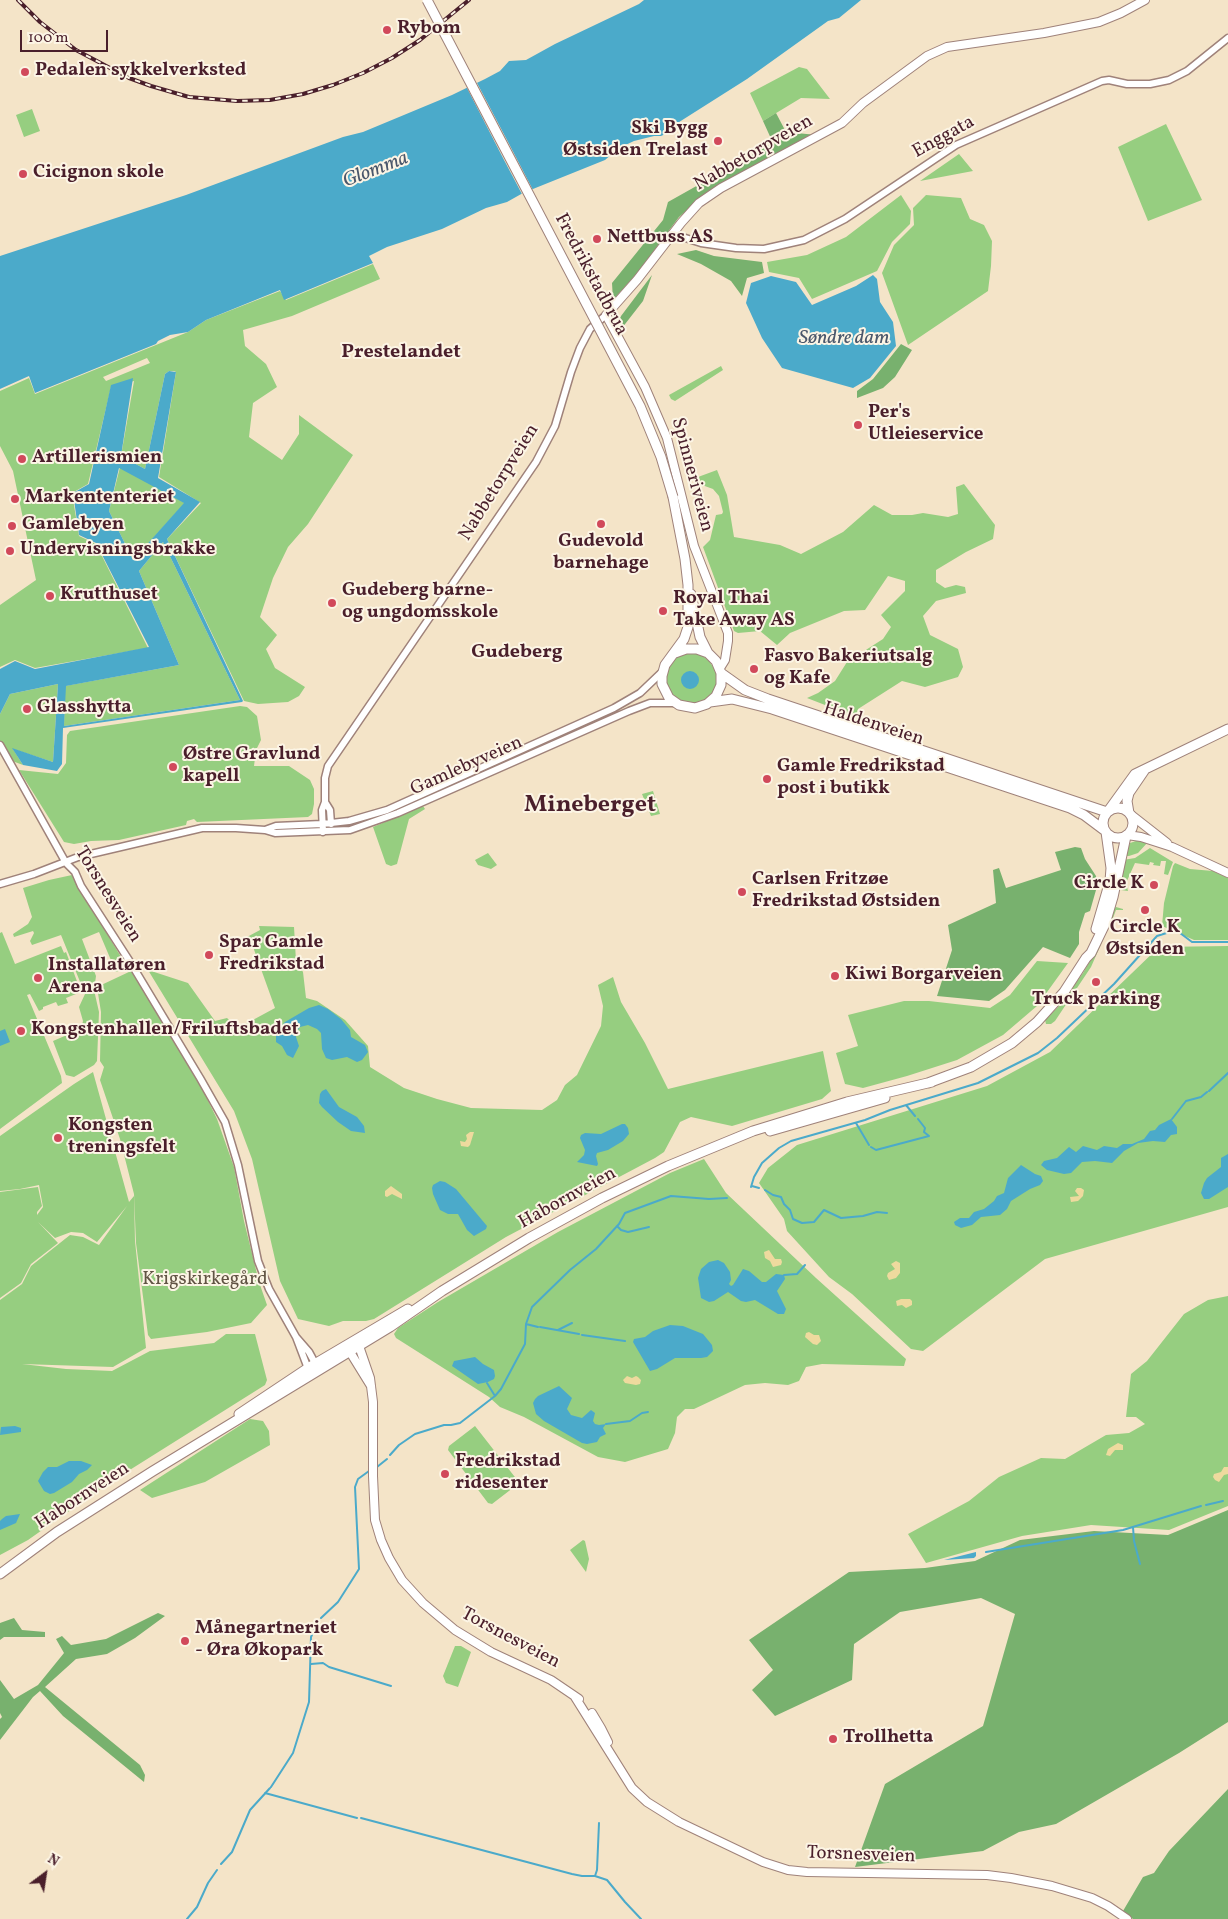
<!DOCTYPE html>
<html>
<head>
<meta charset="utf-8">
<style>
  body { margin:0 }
  #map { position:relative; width:1228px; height:1919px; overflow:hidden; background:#f4e4c8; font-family:Vollkorn,serif }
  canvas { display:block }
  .north { position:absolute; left:20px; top:1849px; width:50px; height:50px; -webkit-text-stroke:4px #fcf5e5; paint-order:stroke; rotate:31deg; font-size:14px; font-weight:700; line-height:20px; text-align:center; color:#4a1f2b }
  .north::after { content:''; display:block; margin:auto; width:18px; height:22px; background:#4a1f2b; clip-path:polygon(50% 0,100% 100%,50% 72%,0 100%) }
  .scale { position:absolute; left:20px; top:30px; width:88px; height:22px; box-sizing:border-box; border:2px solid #4a1f2b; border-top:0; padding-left:6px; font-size:15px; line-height:18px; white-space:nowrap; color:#4a1f2b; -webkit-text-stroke:4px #fcf5e5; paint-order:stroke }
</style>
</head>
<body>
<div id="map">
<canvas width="1228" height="1919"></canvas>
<div class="north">N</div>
<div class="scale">100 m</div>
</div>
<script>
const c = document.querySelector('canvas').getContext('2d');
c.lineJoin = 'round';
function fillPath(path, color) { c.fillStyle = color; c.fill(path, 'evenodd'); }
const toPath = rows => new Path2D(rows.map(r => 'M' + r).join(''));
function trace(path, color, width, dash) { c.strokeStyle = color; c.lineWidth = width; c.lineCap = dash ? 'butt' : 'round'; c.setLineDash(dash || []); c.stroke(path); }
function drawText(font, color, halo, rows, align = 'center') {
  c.font = font + ' Vollkorn,serif'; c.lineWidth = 4; c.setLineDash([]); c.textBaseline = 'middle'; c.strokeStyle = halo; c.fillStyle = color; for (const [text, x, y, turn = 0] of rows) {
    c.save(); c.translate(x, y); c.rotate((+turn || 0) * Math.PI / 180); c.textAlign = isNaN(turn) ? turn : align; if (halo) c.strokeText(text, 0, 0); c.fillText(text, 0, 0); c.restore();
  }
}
fillPath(toPath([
  [799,67,807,69,830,99,801,98,763,121,750,93],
  [32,109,40,131,24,137,16,115],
  [1166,124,1202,200,1148,221,1118,147],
  [959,154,973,171,920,181],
  [901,195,911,211,910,224,892,242,877,271,812,299,799,278,769,272,767,262,807,255,846,237],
  [926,195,961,198,970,219,984,225,992,241,991,266,988,291,908,345,882,273,894,245,914,225,913,208],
  [373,264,380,279,292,316,243,330,245,346,266,364,277,387,253,403,249,437,282,460,299,434,299,415,353,455,308,524,288,547,273,578,260,617,277,635,266,649,275,668,305,687,299,696,288,702,258,704,244,701,167,539,201,503,159,477,176,372,174,371,169,371,165,374,145,469,121,456,134,381,111,387,88,484,72,493,79,536,96,544,148,648,35,668,15,660,0,667,0,605,36,580,13,471,0,446,0,391,29,378,35,394,188,332,206,320,280,291,286,300],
  [147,358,150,363,106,381,103,377],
  [721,366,723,370,675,401,671,399,669,395],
  [120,467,185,503,133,560,109,511],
  [717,470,727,495,734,537,780,545,801,554,843,532,874,505,892,515,912,515,923,513,948,517,958,514,956,487,964,484,995,525,993,539,966,552,936,570,936,582,945,588,956,585,965,587,966,593,936,601,923,616,930,635,958,649,963,667,958,677,925,687,902,681,858,709,856,717,807,698,818,693,835,681,847,662,883,639,891,627,881,615,905,591,905,581,888,576,865,610,844,611,790,633,777,645,760,631,738,633,734,631,703,547,710,540,716,515,722,514,723,512,719,496,713,489,702,485,698,477],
  [163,542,240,700,64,726,65,686,179,665,139,571],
  [686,653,694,653,703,656,709,661,714,668,717,676,716,685,713,693,707,700,690,706,674,700,665,685,667,669,671,662,678,656],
  [58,684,53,762,13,749,23,765,4,758,0,751,0,714,10,694],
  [240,706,247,707,257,716,261,740,256,750,254,766,289,766,310,780,314,789,314,804,312,814,308,817,197,822,194,819,187,821,186,825,119,840,91,841,74,844,64,842,19,770,58,774,66,763,67,735,70,731],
  [653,791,660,814,651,816,642,794],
  [423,806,425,809,409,819,397,864,391,866,386,864,373,827],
  [1139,840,1148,842,1138,853,1129,856,1125,856,1130,843],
  [1150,848,1173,862,1168,875,1164,874,1166,861,1161,861,1160,866,1153,865,1154,863,1150,862,1149,865,1135,863,1126,883,1128,891,1121,890,1119,886,1123,860,1135,858],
  [488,853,497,865,491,869,478,865,475,860],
  [1175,863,1190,869,1213,871,1228,878,1228,940,1194,940,1162,926,1164,903,1173,866],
  [72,875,127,967,116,972,99,932,82,939,96,976,94,990,99,1012,97,1061,94,1065,74,1077,66,1075,53,1041,81,1029,83,1021,79,1007,85,994,61,935,32,945,30,941,34,933,33,931,14,937,13,934,28,924,32,917,23,888,49,880],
  [1116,907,1123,909,1123,910,1116,910,1113,918,1115,920,1109,926,1091,967,1055,1021,1051,1024,1046,1024,1045,1020,1058,1007,1083,973,1094,954,1113,909],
  [259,926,294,927,296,961,303,972,306,998,317,1001,345,1020,368,1046,370,1067,404,1088,437,1099,471,1108,542,1110,557,1100,565,1085,577,1075,601,1026,603,1006,598,985,613,977,621,1002,645,1043,668,1089,823,1051,831,1091,822,1099,732,1126,691,1117,680,1122,664,1152,655,1158,506,1237,374,1319,366,1321,343,1321,329,1326,298,1319,280,1281,252,1159,234,1111,148,970,188,983,215,1021,227,1018,238,1028,275,1008,252,944,247,937,260,930],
  [2,932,15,964,61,946,64,953,66,952,81,992,66,998,68,1003,58,1006,56,1002,43,1007,43,1009,39,1011,30,994,27,995,61,1076,62,1083,0,1129,0,933],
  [1228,946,1228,1207,1045,1259,923,1351,911,1349,852,1294,829,1277,787,1231,784,1219,759,1183,768,1168,797,1145,987,1086,1050,1052,1159,947],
  [1037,961,1068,963,1037,1006,1003,1035,957,1060,907,1076,863,1088,845,1084,836,1053,858,1046,848,1015,904,1001,929,1001,990,1008,1010,995],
  [131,971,198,1080,217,1119,234,1167,244,1221,259,1282,267,1305,251,1323,207,1332,151,1339,148,1335,136,1243,134,1194,120,1139,100,1080,104,1067,100,1061,101,1012,97,987],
  [93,1072,129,1202,134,1196,135,1241,146,1348,113,1367,22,1364,66,1369,112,1371,150,1351,214,1343,226,1334,255,1334,267,1380,265,1385,109,1483,28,1540,0,1555,0,1300,22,1284,31,1266,70,1235,83,1237,99,1245,127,1206,97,1242,83,1233,71,1232,55,1238,38,1222,58,1243,31,1264,21,1283,0,1298,0,1192,38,1187,42,1206,37,1212,37,1215,43,1207,39,1185,20,1189,0,1191,0,1136,74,1084],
  [704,1159,726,1193,816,1278,906,1359,904,1366,822,1364,806,1367,799,1381,788,1385,765,1383,745,1385,694,1409,685,1409,677,1417,675,1433,668,1449,625,1462,598,1457,524,1417,500,1407,489,1397,396,1338,394,1334,398,1328,438,1302,558,1232,670,1173],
  [1228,1296,1228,1506,1169,1530,1091,1525,1022,1536,926,1563,908,1534,969,1501,999,1477,1041,1458,1065,1459,1106,1435,1129,1433,1145,1424,1136,1417,1126,1417,1131,1374,1147,1361,1184,1314,1208,1300],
  [250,1419,263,1421,269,1431,270,1445,205,1482,152,1498,140,1490],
  [475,1426,518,1481,518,1484,492,1504,488,1503,448,1450,449,1446],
  [583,1540,585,1541,589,1559,586,1572,570,1550],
  [455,1646,461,1646,471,1652,458,1687,446,1683,443,1676]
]), '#96ce80');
fillPath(toPath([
  [776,113,786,132,817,135,694,204,679,217,639,271,613,300,612,283,663,220,668,202,773,143,763,121],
  [696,250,714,256,762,262,764,273,747,278,742,296,731,281,701,264,677,254],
  [652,275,643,301,622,328,618,320],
  [901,344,912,350,895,377,883,388,857,398,857,391,873,379],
  [1075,847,1081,848,1085,859,1096,876,1098,883,1090,911,1085,913,1079,932,1079,944,1070,958,1043,947,1005,990,989,1001,937,996,952,950,948,925,996,903,993,870,999,868,1006,888,1061,870,1055,852],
  [1228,1510,1228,1722,1179,1753,1056,1824,1019,1832,983,1851,855,1867,885,1784,983,1726,1015,1614,981,1598,900,1612,854,1644,852,1680,775,1716,752,1690,773,1670,749,1640,849,1572,925,1568,975,1561,1020,1540,1094,1531,1168,1535],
  [158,1613,165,1616,135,1638,107,1654,76,1659,45,1687,140,1765,145,1775,144,1782,63,1716,40,1691,33,1697,0,1740,0,1719,2,1717,0,1713,0,1680,14,1699,38,1685,64,1653,56,1639,62,1636,71,1645,106,1639],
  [14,1618,22,1630,45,1632,45,1637,4,1637,0,1640,0,1623],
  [1228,1789,1228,1919,1133,1919,1123,1911,1143,1877,1154,1873,1169,1851]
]), '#78b16e');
fillPath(toPath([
  [474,1132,470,1145,468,1147,461,1146,460,1141,465,1142,467,1139,466,1135,470,1132],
  [391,1186,402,1194,402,1199,392,1194,387,1197,385,1196,385,1191],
  [1077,1188,1081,1188,1084,1190,1083,1196,1078,1201,1071,1202,1070,1197,1079,1196,1075,1191],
  [769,1250,775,1259,781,1259,782,1262,781,1265,773,1267,770,1261,765,1258,764,1252],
  [896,1261,900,1263,900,1273,896,1278,889,1280,887,1276,888,1273,895,1269,891,1264],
  [901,1299,910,1299,912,1301,912,1305,906,1308,902,1305,897,1306,896,1301],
  [809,1332,814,1335,819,1335,821,1341,817,1345,813,1344,805,1337,806,1333],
  [627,1376,632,1378,636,1376,638,1377,641,1380,640,1384,636,1385,625,1383,623,1380],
  [1118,1443,1123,1445,1123,1450,1115,1450,1110,1456,1106,1455,1108,1449],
  [1224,1467,1228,1467,1228,1474,1224,1475,1219,1482,1215,1480,1213,1477,1214,1474,1221,1472]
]), '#eeda9e');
fillPath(toPath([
  [644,0,861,0,839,18,828,21,747,79,676,124,674,130,661,136,654,136,634,141,619,148,605,160,523,193,507,202,486,208,442,229,387,247,369,256,373,263,284,300,280,290,206,320,188,332,170,335,158,341,156,344,35,393,29,376,0,389,0,256,186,195,343,137,363,132,452,95,485,79,500,71,509,61,526,60,555,44,639,4],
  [873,275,877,279,880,302,893,322,896,346,870,378,853,388,782,368,762,338,746,303,751,283,771,276,796,282,812,305,856,286],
  [169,371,176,372,158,478,200,502,167,539,243,701,242,702,63,728,62,764,57,771,23,765,12,748,53,762,58,684,10,694,0,714,0,669,15,661,35,669,149,647,96,543,79,535,73,493,89,484,111,385,133,378,121,456,145,469,165,374],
  [119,468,184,503,133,560,109,511],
  [163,542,240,700,64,726,66,686,179,665,139,571],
  '681 680a9 9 0 1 1 18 0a9 9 0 1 1-18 0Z',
  [319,1005,328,1009,341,1019,350,1030,351,1037,365,1045,368,1052,362,1060,357,1062,347,1057,332,1060,326,1058,322,1049,321,1033,317,1029,308,1025,300,1027,297,1031,296,1037,299,1046,293,1058,287,1055,282,1046,276,1042,276,1032,285,1022,309,1008],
  [5,1029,10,1042,0,1046,0,1031],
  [326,1089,339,1107,357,1117,364,1126,365,1133,351,1131,338,1122,322,1107,319,1103,320,1094,322,1091],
  [1171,1119,1177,1127,1177,1134,1171,1135,1165,1142,1153,1141,1138,1143,1124,1151,1112,1163,1095,1161,1082,1162,1071,1173,1064,1174,1047,1170,1041,1165,1044,1161,1057,1158,1069,1147,1076,1152,1083,1146,1097,1150,1104,1146,1117,1148,1123,1144,1132,1144,1144,1139,1150,1131,1155,1130,1159,1125],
  [622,1124,625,1124,628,1128,629,1134,623,1141,608,1150,597,1153,596,1156,598,1164,597,1166,577,1162,584,1155,585,1150,580,1138,581,1135,585,1133,601,1134],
  [1228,1154,1228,1187,1209,1199,1204,1199,1201,1193,1204,1183,1207,1178,1221,1167,1221,1158],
  [1021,1165,1035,1174,1041,1176,1043,1181,1040,1185,1030,1189,1011,1201,1007,1209,1000,1215,981,1217,972,1225,961,1228,955,1225,954,1222,960,1218,969,1218,974,1212,984,1209,994,1201,997,1196,1004,1193,1008,1178],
  [440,1181,445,1182,456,1189,487,1226,486,1229,474,1236,467,1230,458,1214,448,1214,440,1210,433,1194,432,1188,433,1185],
  [718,1260,724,1263,730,1272,731,1280,729,1284,731,1286,733,1285,743,1269,749,1271,762,1282,766,1282,776,1274,784,1275,785,1279,777,1291,786,1309,784,1314,778,1314,755,1300,746,1302,741,1301,728,1292,714,1301,709,1302,701,1298,698,1278,701,1269,709,1262],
  [670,1325,683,1326,703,1334,712,1345,713,1351,707,1357,701,1358,675,1358,657,1369,650,1371,633,1342,634,1339,645,1337,653,1331],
  [475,1357,483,1364,494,1370,495,1376,494,1379,488,1382,478,1384,452,1366,454,1361],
  [559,1386,572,1398,567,1409,571,1415,582,1418,591,1410,595,1413,593,1421,595,1424,599,1425,606,1424,603,1428,606,1434,600,1437,597,1442,587,1444,582,1443,544,1421,536,1414,533,1403,535,1399,538,1396],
  [15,1426,21,1428,21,1432,0,1435,1,1427],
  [69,1461,81,1461,92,1465,87,1470,79,1474,72,1482,54,1493,50,1494,44,1491,38,1481,43,1472,48,1467,57,1467],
  [20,1514,16,1523,0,1530,0,1521,2,1519,6,1516],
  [976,1552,976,1556,974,1558,944,1560]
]), '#4baaca');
fillPath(toPath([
  [476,81,507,140,534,192,523,196,503,158,466,86]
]), '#f4e4c8');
trace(toPath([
  [1209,1091,1228,1073],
  [906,1105,915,1116],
  [1172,1119,1186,1101,1201,1097,1207,1092],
  [856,1123,869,1145],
  [871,1147,876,1150,929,1136,924,1132,925,1128,918,1119],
  [752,1186,759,1188],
  [751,1187,754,1177,762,1163,779,1148,791,1141,865,1120,890,1110,978,1083,1038,1053,1057,1038,1114,984,1157,936,1173,931,1180,933,1192,942,1228,942],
  [765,1190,773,1195,781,1197,784,1204,790,1210,793,1219,802,1223,814,1222,824,1210,841,1218,863,1216,877,1212,887,1213],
  [617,1226,621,1230,628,1232,649,1227],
  [784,1275,797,1274,805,1265],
  [526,1324,538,1327],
  [540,1327,579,1334],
  [558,1330,572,1323],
  [582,1335,625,1341],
  [487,1383,495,1396],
  [606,1424,630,1421,642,1413,648,1412],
  [390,1455,399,1445,415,1434,444,1425,451,1425,460,1423,495,1396,501,1389,525,1344,526,1324,532,1307,570,1270,596,1249,619,1224,625,1213,671,1196,709,1199,727,1198],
  [377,1467,387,1459],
  [1206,1505,1223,1501],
  [1133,1527,1134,1541,1140,1564],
  [986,1552,1123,1530,1201,1506],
  [321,1618,338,1602,359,1569,355,1487,358,1479,369,1471],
  [311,1664,323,1663,329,1667,391,1686],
  [271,1787,293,1753,309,1702,311,1637,315,1628],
  [265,1793,357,1818],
  [361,1818,572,1874,582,1876,595,1876,607,1880,625,1902,641,1919],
  [221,1864,232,1852,250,1810,270,1788],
  [595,1876,597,1870,599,1823],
  [187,1919,197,1907,208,1883,217,1870]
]), '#4baaca', 2);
const minor = toPath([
  [673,234,701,243,736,248,764,249,804,240,845,219,956,145,1102,81,1109,80,1127,84,1150,84,1169,80,1187,71,1228,38],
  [0,745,66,863,75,872,81,886,132,965,200,1078,225,1122,238,1165,258,1261,269,1289,296,1337,307,1366,310,1369],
  [325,802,330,810,331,824],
  [265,830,276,826,322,824,349,821,387,810,614,708,640,693,662,672],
  [323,832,322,810,325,802,325,778,328,766,536,462,555,426,571,372,580,348,590,329,606,315],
  [0,884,34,874,78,857,202,828,236,828,265,830,275,833,350,830,398,813,629,711,650,703,674,703],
  [296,1337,309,1352,316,1365]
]);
const major = toPath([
  [720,668,725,660,728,641,728,633,694,546,667,438,645,387,606,315,637,280,681,223,699,203,721,188,842,123,863,103,927,56,947,47,1044,33,1099,22,1121,13,1145,0],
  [1130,814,1167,843],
  [1127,835,1141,837,1172,847,1228,873],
  [371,1386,350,1352,351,1343,359,1346,370,1378,373,1402,373,1476,375,1520,381,1540,389,1558,402,1580,423,1603,455,1630,491,1652,551,1680,579,1699],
  [575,1697,632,1788,647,1802,679,1822,763,1862,788,1870,807,1872,987,1875,1011,1878,1052,1886,1092,1898,1108,1906,1127,1919],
  [592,1713,601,1728,608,1742]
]);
const highway = toPath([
  [673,497,685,559,688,585,688,627,684,639,665,665,662,676,662,684,669,698,679,705,695,708,707,704,716,696,721,685,721,673,716,661,708,653,697,649,686,649,675,653],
  [691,594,700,637,708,653],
  [721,673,745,690,768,699,1107,812],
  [710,702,732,699,772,709,1070,808,1084,815,1104,830],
  '1103 823a15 15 0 1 1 30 0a15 15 0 1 1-30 0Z',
  [1109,810,1135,774,1228,729],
  [1129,813,1127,801,1129,793,1144,771],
  [1096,929,1110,881,1111,868,1106,832],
  [928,1083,971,1067,1012,1043,1037,1022,1064,992,1086,958,1091,953,1105,924,1113,897,1126,836],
  [770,1131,885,1098],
  [239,1414,308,1368,408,1309],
  [0,1574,57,1532,153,1471,390,1327,442,1291,529,1238,602,1198,668,1166,753,1131,847,1102,932,1082]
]);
trace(minor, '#9f827a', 9);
trace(major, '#9f827a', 10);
trace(highway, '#9f827a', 11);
trace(minor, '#fff', 6);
trace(major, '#fff', 8);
trace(highway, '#fff', 9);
const rail = toPath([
  [18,0,40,22,76,50,129,78,151,86,189,97,237,101,270,100,303,94,333,85,363,73,392,58,420,40,469,0]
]);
trace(rail, '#4a1f2b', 4);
trace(rail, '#fcf5e5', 2, [5.5]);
const highwayBridge = toPath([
  [427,0,640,406,661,457,673,497]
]);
trace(highwayBridge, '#9f827a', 11, []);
trace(highwayBridge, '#fff', 9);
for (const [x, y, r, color] of [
  [387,30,5,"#d1495b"],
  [25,72,5,"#d1495b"],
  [718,141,5,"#d1495b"],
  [23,174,5,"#d1495b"],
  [597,239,5,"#d1495b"],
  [858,425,5,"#d1495b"],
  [22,459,5,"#d1495b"],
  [15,499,5,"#d1495b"],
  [601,524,5,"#d1495b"],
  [12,526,5,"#d1495b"],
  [10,551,5,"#d1495b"],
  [50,596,5,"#d1495b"],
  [332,603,5,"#d1495b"],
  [663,611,5,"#d1495b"],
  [754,669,5,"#d1495b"],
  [27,709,5,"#d1495b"],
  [173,767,5,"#d1495b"],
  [767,779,5,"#d1495b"],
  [1154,885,5,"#d1495b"],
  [742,892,5,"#d1495b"],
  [1145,910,5,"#d1495b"],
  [209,955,5,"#d1495b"],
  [835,976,5,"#d1495b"],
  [38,978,5,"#d1495b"],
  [1096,982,5,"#d1495b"],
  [21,1031,5,"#d1495b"],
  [58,1138,5,"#d1495b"],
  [445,1474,5,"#d1495b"],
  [185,1641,5,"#d1495b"],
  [833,1739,5,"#d1495b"]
]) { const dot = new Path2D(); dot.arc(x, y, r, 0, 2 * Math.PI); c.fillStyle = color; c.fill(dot); trace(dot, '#fcf5e5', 2); }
drawText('bold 19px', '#4a1f2b', '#fcf5e5', [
  ["Rybom",397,30],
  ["Pedalen sykkelverksted",35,72],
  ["Ski Bygg",708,130,"right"],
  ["Østsiden Trelast",708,152,"right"],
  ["Cicignon skole",33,174],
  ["Nettbuss AS",607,239],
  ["Per's",868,414],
  ["Utleieservice",868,436],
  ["Artillerismien",32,459],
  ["Markententeriet",25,499],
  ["Gamlebyen",22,526],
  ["Gudevold",601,543,"center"],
  ["barnehage",601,565,"center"],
  ["Undervisningsbrakke",20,551],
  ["Gudeberg barne-",342,592],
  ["og ungdomsskole",342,614],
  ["Krutthuset",60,596],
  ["Royal Thai",673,600],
  ["Take Away AS",673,622],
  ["Fasvo Bakeriutsalg",764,658],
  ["og Kafe",764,680],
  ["Glasshytta",37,709],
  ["Østre Gravlund",183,756],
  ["kapell",183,778],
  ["Gamle Fredrikstad",777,768],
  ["post i butikk",777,790],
  ["Carlsen Fritzøe",752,881],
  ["Fredrikstad Østsiden",752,903],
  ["Circle K",1144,885,"right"],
  ["Circle K",1145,929,"center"],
  ["Østsiden",1145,951,"center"],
  ["Spar Gamle",219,944],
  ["Fredrikstad",219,966],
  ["Installatøren",48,967],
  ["Arena",48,989],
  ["Kiwi Borgarveien",845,976],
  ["Truck parking",1096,1001,"center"],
  ["Kongstenhallen/Friluftsbadet",31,1031],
  ["Kongsten",68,1127],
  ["treningsfelt",68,1149],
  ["Fredrikstad",455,1463],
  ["ridesenter",455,1485],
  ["Månegartneriet",195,1630],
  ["- Øra Økopark",195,1652],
  ["Trollhetta",843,1739]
], 'left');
drawText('19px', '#4a1f2b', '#fcf5e5', [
  ["Enggata",944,138,-29],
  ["Nabbetorpveien",754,154,-30],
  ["Fredrikstadbrua",590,275,62],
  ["Spinneriveien",691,475,75],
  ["Nabbetorpveien",500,483,-58],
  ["Haldenveien",873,725,18],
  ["Gamlebyveien",467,767,-24],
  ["Torsnesveien",107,895,58],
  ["Habornveien",568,1199,-29],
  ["Habornveien",83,1497,-33],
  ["Torsnesveien",510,1639,28],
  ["Torsnesveien",861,1856,2]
]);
drawText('19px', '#615444', '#fcf5e5', [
  ["Krigskirkegård",205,1281]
]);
drawText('italic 20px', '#4a576b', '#fcf5e5', [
  ["Glomma",376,171,-21],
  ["Søndre dam",844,339]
]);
drawText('bold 20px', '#4a1f2b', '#fcf5e5', [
  ["Prestelandet",401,353],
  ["Gudeberg",517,653]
]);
drawText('bold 24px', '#4a1f2b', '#fcf5e5', [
  ["Mineberget",590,807]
]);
</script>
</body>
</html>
